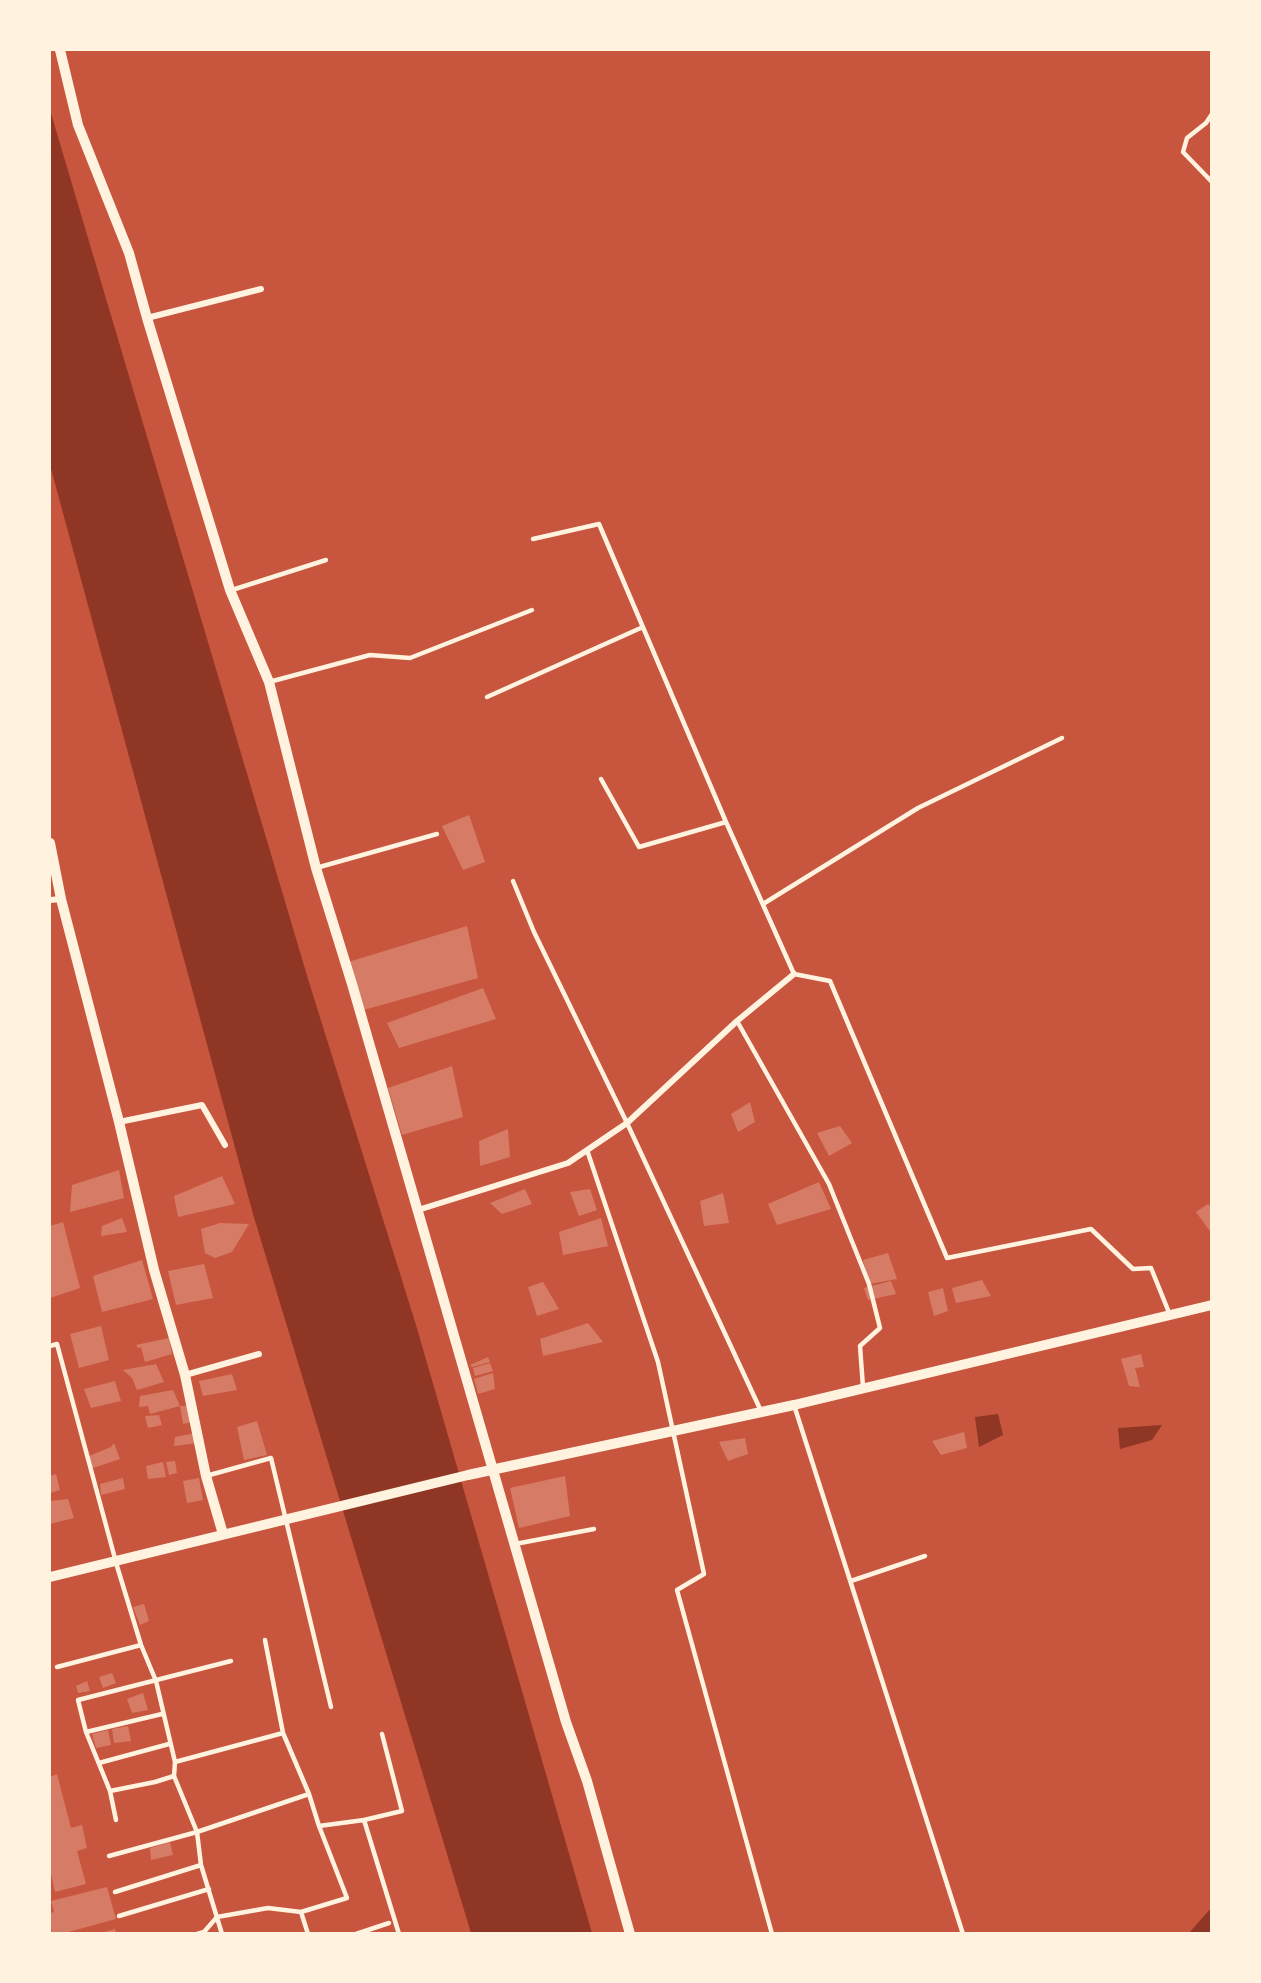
<!DOCTYPE html>
<html>
<head>
<meta charset="utf-8">
<style>
  body { margin:0 }
  #map { position:relative; width:1261px; height:1983px; overflow:hidden; background:#c8553d; font-family:Roboto,sans-serif }
  canvas { display:block }
  .frame { position:absolute; inset:0; border:51px solid #fff3e0; pointer-events:none }
</style>
</head>
<body>
<div id="map">
<canvas width="1261" height="1983"></canvas>
<div class="frame"></div>
</div>
<script>
const c = document.querySelector('canvas').getContext('2d');
c.lineJoin = 'round';
function fillPath(path, color) { c.fillStyle = color; c.fill(path, 'evenodd'); }
const toPath = rows => new Path2D(rows.map(r => 'M' + r).join(''));
function trace(path, color, width, dash) { c.strokeStyle = color; c.lineWidth = width; c.lineCap = dash ? 'butt' : 'round'; c.setLineDash(dash || []); c.stroke(path); }
fillPath(toPath([
  [50,110,308,979,416,1325,592,1933,471,1933,253,1214,50,465],
  [998,1414,1003,1435,979,1447,975,1417],
  [1162,1425,1152,1440,1120,1449,1118,1428],
  [1211,1908,1211,1933,1189,1933]
]), '#8f3625');
fillPath(toPath([
  [469,815,485,862,463,870,442,826],
  [467,926,478,978,360,1011,345,963],
  [483,988,496,1019,399,1048,387,1023],
  [452,1066,463,1117,402,1135,388,1088],
  [750,1102,755,1122,738,1132,731,1114],
  [840,1126,852,1143,829,1156,817,1133],
  [508,1129,510,1157,480,1166,479,1141],
  [119,1170,124,1198,70,1212,72,1185],
  [222,1176,235,1204,178,1217,174,1196],
  [819,1182,831,1209,777,1225,768,1204],
  [525,1189,532,1204,502,1214,490,1203],
  [590,1189,597,1210,579,1216,570,1192],
  [723,1193,729,1223,704,1226,700,1201],
  [1208,1204,1212,1208,1212,1234,1196,1212],
  [122,1218,127,1232,101,1236,102,1226],
  [601,1218,608,1246,563,1255,559,1232],
  [63,1222,80,1288,50,1298,50,1226],
  [220,1223,249,1224,232,1252,215,1258,205,1253,201,1229],
  [888,1253,897,1279,869,1284,863,1260],
  [142,1260,153,1299,102,1312,93,1276],
  [204,1264,213,1298,176,1305,168,1271],
  [982,1280,991,1296,956,1303,952,1288],
  [891,1281,896,1294,868,1300,864,1288],
  [543,1282,559,1309,537,1316,528,1287],
  [943,1288,948,1311,934,1316,928,1292],
  [588,1323,603,1342,543,1356,540,1339],
  [101,1326,109,1360,79,1368,70,1334],
  [169,1338,172,1354,145,1362,141,1347,138,1348,136,1345],
  [1141,1354,1144,1367,1135,1368,1140,1387,1129,1386,1121,1359],
  [488,1357,490,1362,472,1367,470,1365],
  [490,1363,493,1371,475,1376,473,1368],
  [156,1364,164,1382,137,1390,132,1378,123,1370],
  [493,1373,495,1389,478,1394,474,1379],
  [232,1374,237,1390,203,1396,199,1381],
  [115,1381,121,1401,91,1408,84,1389],
  [173,1390,180,1406,150,1414,148,1406,139,1407,140,1396],
  [180,1406,192,1406,193,1422,183,1424],
  [159,1415,162,1425,148,1428,145,1416],
  [257,1421,267,1455,244,1460,237,1427],
  [964,1432,967,1448,941,1455,932,1441],
  [196,1433,198,1443,174,1446,175,1437],
  [745,1438,748,1454,728,1461,719,1442],
  [114,1443,120,1459,93,1468,89,1456,111,1447],
  [175,1461,177,1473,169,1475,166,1462],
  [163,1462,166,1477,148,1479,146,1466],
  [56,1474,60,1490,50,1493,50,1476],
  [565,1476,570,1516,519,1528,510,1488],
  [123,1478,125,1489,101,1495,100,1484],
  [199,1478,203,1500,187,1503,183,1481],
  [68,1499,74,1518,50,1524,50,1501],
  [144,1604,149,1621,140,1625,133,1607],
  [112,1673,116,1683,103,1688,99,1677],
  [87,1681,90,1691,78,1693,76,1686],
  [143,1693,148,1710,132,1713,127,1699],
  [128,1726,131,1741,114,1743,112,1729],
  [108,1730,111,1745,96,1748,92,1734],
  [57,1774,71,1828,82,1825,87,1848,77,1851,86,1884,55,1892,50,1870,50,1777],
  [170,1842,173,1855,151,1860,150,1848],
  [107,1887,116,1919,61,1934,52,1934,50,1923,50,1913,54,1912,51,1901],
  [115,1929,116,1934,101,1934,101,1933]
]), '#d67c66');
trace(toPath([
  [1212,114,1206,123,1187,138,1183,152,1212,182],
  [533,539,599,524,726,822,794,974,830,981,947,1258,1091,1229,1133,1269,1151,1268,1170,1315],
  [232,590,326,560],
  [269,682,370,655,410,658,532,610],
  [487,697,643,627],
  [601,779,639,847,726,822],
  [316,868,437,834],
  [513,881,534,932,627,1123,761,1411],
  [763,904,918,808,1062,738],
  [737,1021,829,1184,869,1284,880,1328,860,1346,863,1387],
  [587,1150,658,1362,704,1574,677,1590,772,1934],
  [50,1346,57,1344,117,1566,141,1645,156,1681,175,1762,174,1776,197,1832,201,1865,222,1934],
  [794,1405,963,1934],
  [206,1476,271,1458,331,1707],
  [515,1544,594,1529],
  [851,1581,925,1556],
  [57,1667,141,1645],
  [86,1732,162,1714],
  [175,1762,283,1733],
  [99,1763,169,1744],
  [110,1791,155,1782,174,1776],
  [116,1820,110,1791,86,1732,78,1700,231,1661],
  [364,1820,399,1934],
  [319,1826,364,1820,402,1811,382,1734],
  [109,1856,197,1832,309,1794],
  [115,1892,201,1865],
  [301,1912,308,1934],
  [119,1916,209,1889],
  [197,1934,204,1932,217,1917,268,1908,301,1912,347,1898,319,1826,309,1794,283,1733,265,1640],
  [356,1934,389,1923]
]), '#fff3e0', 4.5);
trace(toPath([
  [147,318,261,289],
  [50,900,61,899],
  [119,1122,202,1105,225,1145],
  [418,1210,568,1163,627,1123,737,1021,794,974],
  [185,1375,259,1354]
]), '#fff3e0', 6);
trace(toPath([
  [60,50,78,125,129,253,147,318,230,590,269,682,316,868,352,984,566,1722,587,1781,630,1934],
  [50,843,61,899,119,1122,154,1270,185,1375,206,1476,223,1534],
  [50,1577,468,1475,794,1405,1212,1305]
]), '#fff3e0', 10);
</script>
</body>
</html>
